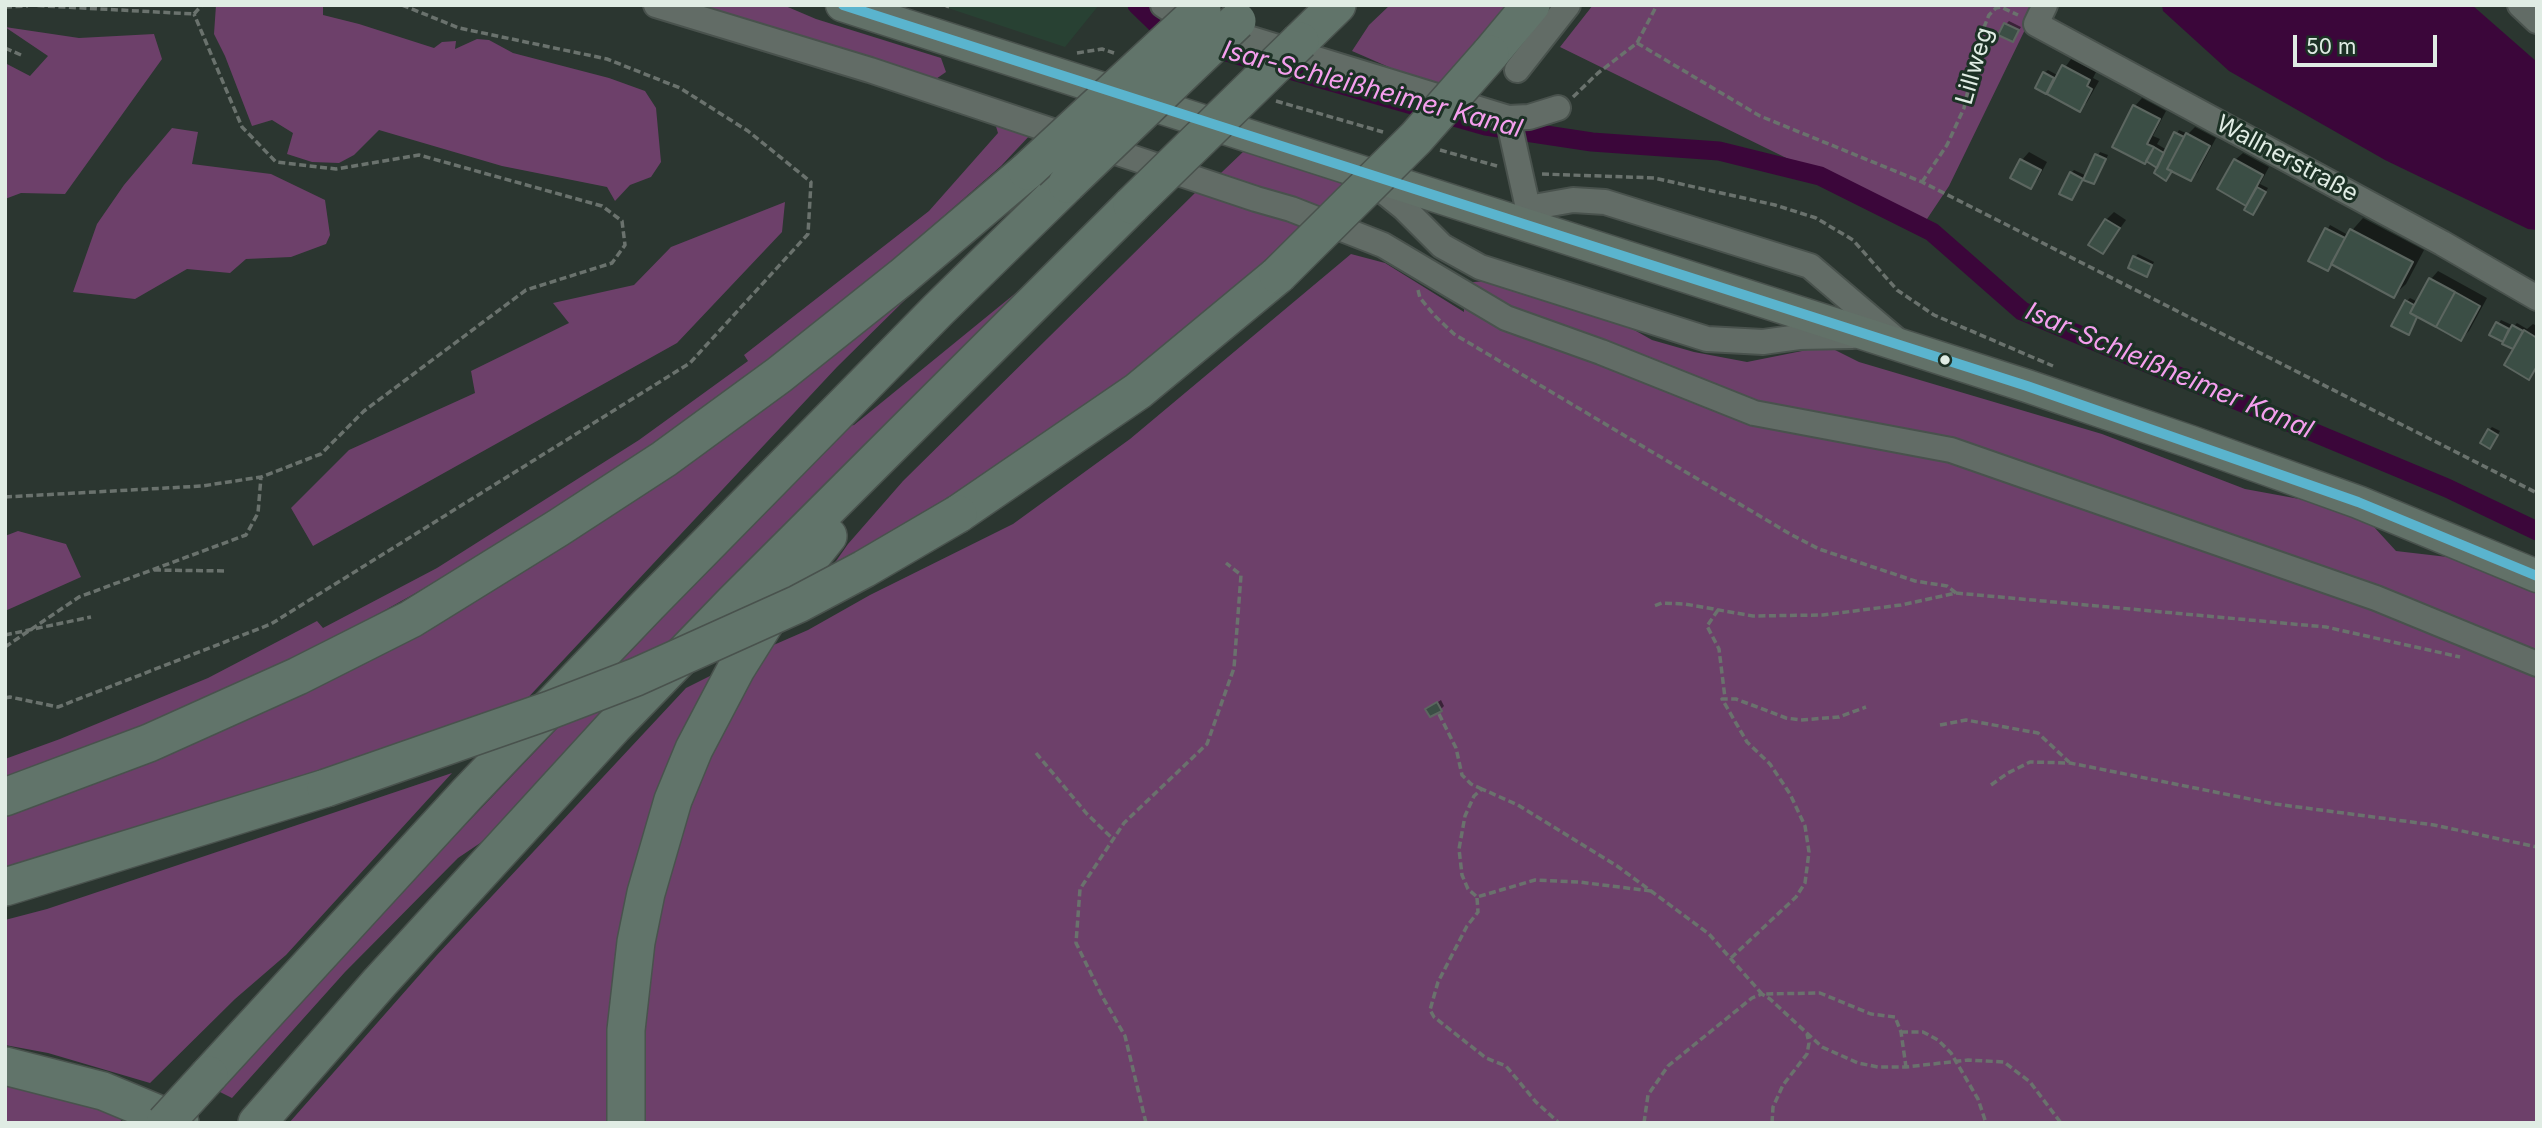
<!DOCTYPE html>
<html>
<head>
<meta charset="utf-8">
<style>
  body { margin:0 }
  #map { position:relative; width:2542px; height:1128px; overflow:hidden; background:#2b3630; font-family:Inter,sans-serif }
  canvas { display:block }
  .frame { position:absolute; inset:0; border:7px solid #e0ece4; pointer-events:none }
  .scale { position:absolute; left:2293px; top:35px; width:144px; height:32px; box-sizing:border-box; border:4px solid #e0ece4; border-top:0; padding-left:9px; font-size:21px; line-height:24px; white-space:nowrap; color:#e0ece4; -webkit-text-stroke:5px #1c3125; paint-order:stroke }
</style>
</head>
<body>
<div id="map">
<canvas width="2542" height="1128"></canvas>
<div class="frame"></div>
<div class="scale">50 m</div>
</div>
<script>
const c = document.querySelector('canvas').getContext('2d');
c.lineJoin = 'round';
function fillPath(path, color) { c.fillStyle = color; c.fill(path, 'evenodd'); }
const toPath = rows => new Path2D(rows.map(r => 'M' + r).join(''));
function trace(path, color, width, dash) { c.strokeStyle = color; c.lineWidth = width; c.lineCap = dash ? 'butt' : 'round'; c.setLineDash(dash || []); c.stroke(path); }
function drawText(font, color, halo, rows, align = 'center') {
  c.font = font + ' Inter,sans-serif'; c.lineWidth = 6; c.setLineDash([]); c.textBaseline = 'middle'; c.strokeStyle = halo; c.fillStyle = color; for (const [text, x, y, turn = 0] of rows) {
    c.save(); c.translate(x, y); c.rotate((+turn || 0) * Math.PI / 180); c.textAlign = isNaN(turn) ? turn : align; if (halo) c.strokeText(text, 0, 0); c.fillText(text, 0, 0); c.restore();
  }
}
fillPath(toPath([
  [939,5,1099,5,1065,47]
]), '#284133');
fillPath(toPath([
  [216,5,323,5,323,15,359,24,434,48,442,42,456,41,455,49,477,39,489,40,513,53,609,78,645,91,656,108,661,162,651,177,630,185,615,201,607,187,502,166,379,130,354,155,339,163,312,162,287,154,293,133,272,120,252,126,225,56,214,34],
  [697,5,783,5,816,19,941,58,946,72,933,81],
  [1390,5,1517,5,1437,88,1352,51,1369,25],
  [1593,5,2037,5,1949,186,1923,225,1560,47],
  [5,27,79,38,154,34,162,59,65,194,21,193,5,199,5,63,30,76,48,56],
  [994,120,1032,133,1001,166,868,282,702,413,584,493,473,561,362,623,262,673,116,738,5,780,5,759,60,739,208,678,317,621,323,628,437,568,639,440,748,361,744,355,929,211,998,133],
  [172,128,198,132,192,164,271,174,325,200,330,235,326,244,291,257,246,259,230,273,187,269,135,299,73,292,97,224,124,185],
  [1244,151,1345,184,1256,269,1262,274,1092,411,829,571,848,544,903,481,1196,192,1200,193],
  [785,202,782,232,677,343,313,546,291,508,349,450,475,393,471,371,569,323,553,303,634,285,671,247],
  [1351,254,1385,263,1464,312,1464,283,1495,280,1590,305,1652,340,1694,352,1747,362,1827,346,1859,362,2102,434,2245,489,2305,500,2364,516,2396,551,2456,558,2537,590,2537,1123,646,1123,643,1091,646,1003,658,924,673,858,699,785,723,729,769,647,808,630,870,595,1013,524,1130,439],
  [1028,283,736,574,495,833,458,858,345,972,232,1098,214,1089,844,427,854,425],
  [913,292,837,367,523,703,5,879,5,815,409,638,595,526,711,447],
  [18,531,66,544,81,577,5,611,5,536],
  [730,666,689,741,619,1123,289,1123,437,955,686,688],
  [452,773,286,955,235,999,150,1083,48,1053,5,1045,5,920,47,909],
  [5,1078,127,1113,119,1123,5,1123]
]), '#6d406a');
fillPath(toPath([
  [2162,5,2472,5,2537,62,2537,230,2528,229,2385,160,2229,71,2163,11]
]), '#3b063a');
fillPath(toPath([
  [2009,21,2021,27,2013,40,2006,24],
  [2071,59,2096,72,2093,78,2099,81,2087,102,2080,110,2053,83,2045,92,2044,73,2048,70,2059,76],
  [2142,98,2166,111,2153,136,2160,139,2157,144,2167,150,2179,130,2188,134,2195,127,2216,138,2198,172,2191,179,2114,146,2135,106],
  [2029,152,2047,162,2038,179,2031,187,2012,178,2022,160],
  [2100,152,2108,155,2097,179,2094,182,2083,178,2072,198,2071,173,2074,170,2087,176],
  [2243,153,2269,167,2260,184,2268,188,2253,213,2251,198,2246,203,2235,160],
  [2114,212,2126,220,2103,252,2106,220],
  [2363,218,2424,250,2406,284,2394,295,2332,263,2310,260,2330,225,2348,235],
  [2138,254,2154,262,2147,275,2135,257],
  [2438,271,2487,298,2469,331,2461,339,2418,316,2412,329,2394,325,2407,301,2410,298,2418,302,2431,279],
  [2501,320,2514,326,2517,323,2527,329,2533,324,2537,326,2537,369,2529,378,2515,349,2491,334],
  [2492,427,2500,431,2493,443,2489,430],
  [1441,700,1444,706,1441,709,1427,709]
]), '#0007');
trace(toPath([
  [1137,5,1169,36,1178,38],
  [1206,46,1486,126,1592,142,1719,151,1820,176,1932,232,2022,311,2447,488,2537,531]
]), '#3b063a', 19);
const building = toPath([
  [2004,23,2019,30,2013,42,1998,35,2004,23],
  [2062,65,2090,80,2087,86,2092,89,2080,112,2047,94,2062,65],
  [2043,72,2054,78,2046,94,2035,88,2043,72],
  [2133,105,2160,119,2147,144,2154,147,2145,164,2112,147,2133,105],
  [2174,132,2184,137,2167,169,2172,171,2166,181,2154,173,2174,132],
  [2186,133,2210,146,2191,181,2167,169,2186,133],
  [2154,147,2164,153,2157,168,2146,161,2154,147],
  [2095,154,2106,159,2094,184,2083,180,2095,154],
  [2020,159,2041,170,2031,189,2010,178,2020,159],
  [2234,159,2263,175,2246,206,2217,189,2234,159],
  [2070,172,2083,179,2072,200,2059,194,2070,172],
  [2257,187,2266,192,2253,215,2244,210,2257,187],
  [2105,219,2120,228,2103,254,2088,245,2105,219],
  [2325,228,2345,238,2328,271,2308,261,2325,228],
  [2350,229,2413,262,2394,298,2331,264,2350,229],
  [2133,256,2152,265,2147,277,2128,268,2133,256],
  [2429,278,2455,292,2436,327,2410,313,2429,278],
  [2455,292,2480,306,2461,341,2436,327,2455,292],
  [2405,300,2414,305,2410,313,2417,317,2409,335,2391,326,2405,300],
  [2496,322,2509,329,2503,342,2489,335,2496,322],
  [2512,325,2523,331,2513,349,2502,344,2512,325],
  [2524,330,2537,338,2537,366,2529,380,2504,365,2524,330],
  [2488,429,2498,435,2490,449,2480,443,2488,429],
  [1437,702,1442,711,1430,717,1425,709,1437,702]
]);
fillPath(building, '#3b4e45');
trace(building, '#5c6660', 2);
const minor = toPath([
  [656,5,870,70,1256,199,1291,209,1383,245,1506,318,1601,352,1754,413,1951,450,2376,598,2537,664],
  [1163,5,1183,18,1508,118,1528,208],
  [2045,5,2036,24,2442,243,2537,298],
  [2520,5,2537,21],
  [1517,70,1568,5],
  [1508,118,1529,117,1558,108],
  [1368,179,1404,208,1442,246,1480,267,1707,339,1763,342,1799,337,1852,336],
  [1528,208,1573,200,1605,202,1810,266,1899,342]
]);
const major = toPath([
  [842,5,2027,386,2191,442,2358,502,2537,576]
]);
const highway = toPath([
  [1300,41,1337,5],
  [1490,54,1531,5],
  [958,514,1138,391,1278,275],
  [5,797,149,743,298,676,411,619,558,528,664,459,779,375,902,277,1027,171],
  [5,887,326,788],
  [5,1066,103,1091,180,1123],
  [209,1075,468,793,648,605,938,310,1067,184],
  [257,1123,380,982,614,726,733,603,1132,205],
  [626,1123,626,1030,636,942,646,893,673,800,694,749,736,669,788,586,828,536]
]);
trace(minor, '#49524d', 28);
trace(major, '#49524d', 35);
trace(highway, '#49524d', 40);
trace(toPath([
  [27,5,194,14],
  [5,7,28,6],
  [947,8,948,5],
  [194,14,202,5],
  [1637,43,1760,116,1922,182,2537,493],
  [5,48,21,55],
  [1077,53,1102,49,1114,53],
  [1573,97,1598,73,1637,43,1657,5],
  [1276,101,1383,132],
  [1440,150,1497,166],
  [1542,174,1654,178,1775,205,1816,218,1853,240,1897,290,1934,315,2053,366],
  [1922,182,1947,145,1964,108,1980,37,1989,15,1996,8,2001,7,2018,15],
  [1418,290,1420,298,1435,316,1454,334,1790,534,1819,549,1915,581,1947,586,1956,593,1901,605,1823,615,1753,616,1685,604,1662,603,1654,606],
  [5,497,202,486,261,477,321,454,364,411,526,290,612,263,625,245,622,221,602,206,419,155,336,169,276,162,242,127,194,14],
  [154,570,227,571],
  [1956,593,2326,627,2460,657],
  [1718,610,1707,626,1719,649,1725,698],
  [5,635,91,617],
  [5,647,79,597,246,535,258,513,261,477],
  [5,698,10,697,58,707,271,624,690,363,808,234,811,182,748,131,680,88,607,59,459,28,402,5],
  [1439,714,1456,748,1462,775,1471,784,1482,789],
  [1940,725,1966,720,2038,733,2069,762],
  [1036,753,1087,814,1113,839],
  [1991,785,2008,773,2030,762,2070,763,2275,804,2434,825,2537,847],
  [1651,891,1579,882,1535,880,1477,897,1468,889,1462,875,1459,849,1465,816,1474,796,1482,789,1518,805,1617,866,1651,891,1709,934,1762,994,1820,993,1871,1014,1895,1017,1901,1032,1906,1067],
  [1477,898,1478,912,1467,926,1438,982,1430,1010,1434,1017,1486,1058,1506,1066,1536,1102,1559,1123],
  [1731,958,1796,897,1805,883,1809,852,1805,826,1790,794,1770,764,1747,742,1722,699,1736,699,1786,718,1801,720,1839,717,1866,707],
  [1901,1032,1923,1032,1938,1040,1951,1053,1978,1099,1986,1123],
  [1146,1123,1125,1036,1102,996,1076,943,1080,889,1124,823,1207,744,1234,668,1241,575,1226,563],
  [1644,1123,1648,1095,1668,1066,1752,998,1762,994,1770,999,1822,1047,1858,1063,1878,1067,1906,1067,1968,1060,2004,1062,2030,1082,2061,1123],
  [1772,1123,1773,1107,1783,1085,1807,1054,1809,1043,1807,1034]
]), '#6a726d', 3.5, [7, 3.5]);
trace(minor, '#626c66', 24);
trace(major, '#627168', 32);
trace(highway, '#61746a', 37);
const highwayBridge = toPath([
  [1027,171,1202,9],
  [1067,184,1237,21],
  [1132,205,1300,41],
  [1278,275,1416,138,1490,54],
  [326,788,550,710,636,677,798,604,864,569,958,514],
  [165,1123,209,1075]
]);
trace(highwayBridge, '#49524d', 40, []);
trace(highwayBridge, '#61746a', 37);
trace(toPath([
  [843,5,2027,386,2358,502,2537,576]
]), '#5ab4ce', 10);
for (const [x, y, r, color] of [
  [1945,360,6,"#e0ece4"]
]) { const dot = new Path2D(); dot.arc(x, y, r, 0, 2 * Math.PI); c.fillStyle = color; c.fill(dot); trace(dot, '#1c3125', 2.5); }
drawText('24px', '#e0ece4', '#1c3125', [
  ["Lillweg",1975,66,-74],
  ["Wallnerstraße",2287,159,28]
]);
drawText('italic 26px', '#f59fee', '#1c3125', [
  ["Isar-Schleißheimer Kanal",1372,90,15],
  ["Isar-Schleißheimer Kanal",2169,371,23]
]);
</script>
</body>
</html>
